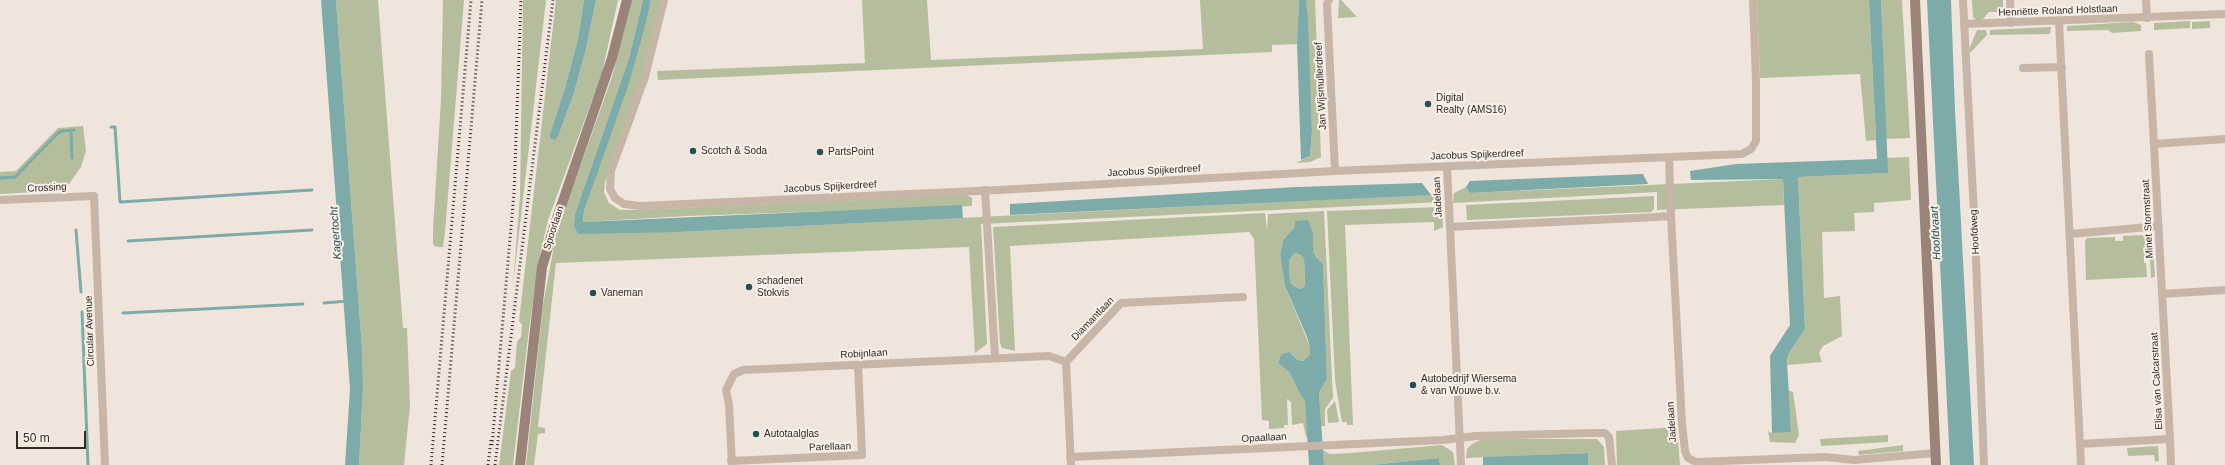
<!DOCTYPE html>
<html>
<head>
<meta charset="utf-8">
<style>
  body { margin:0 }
  #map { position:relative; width:2225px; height:465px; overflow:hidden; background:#f0e5dc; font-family:Helvetica,sans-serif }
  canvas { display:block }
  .scale { position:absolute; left:16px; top:431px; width:70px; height:18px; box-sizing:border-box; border:2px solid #342b28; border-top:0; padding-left:5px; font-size:12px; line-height:14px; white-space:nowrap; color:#342b28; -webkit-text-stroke:3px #f8efe7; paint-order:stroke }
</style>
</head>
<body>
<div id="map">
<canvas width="2225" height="465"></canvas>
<div class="scale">50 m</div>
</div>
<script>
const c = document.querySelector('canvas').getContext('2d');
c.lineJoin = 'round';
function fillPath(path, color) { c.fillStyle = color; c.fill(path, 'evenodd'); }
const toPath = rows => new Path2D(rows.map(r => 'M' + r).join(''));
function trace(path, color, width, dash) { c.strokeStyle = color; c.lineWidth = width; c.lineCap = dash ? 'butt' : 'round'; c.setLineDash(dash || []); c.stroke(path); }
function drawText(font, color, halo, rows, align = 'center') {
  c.font = font + ' Helvetica,sans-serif'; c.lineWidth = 4; c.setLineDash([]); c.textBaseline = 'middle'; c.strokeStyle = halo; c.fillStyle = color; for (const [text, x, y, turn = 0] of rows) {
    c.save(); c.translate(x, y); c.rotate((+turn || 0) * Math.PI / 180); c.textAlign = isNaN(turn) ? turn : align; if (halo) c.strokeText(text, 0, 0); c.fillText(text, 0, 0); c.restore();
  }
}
fillPath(toPath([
  [336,0,378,0,403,328,407,328,410,405,404,465,359,465,363,388,362,348],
  [443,0,464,0,445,232,443,247,438,247,434,246,433,243,433,229,441,99],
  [523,0,546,0,513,285,520,195],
  [556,0,584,0,578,39,565,88,550,134,559,134,574,93,586,49,596,0,618,0,602,73,548,220,540,255,529,329,513,465,499,465,511,371,515,368,517,342,521,337,522,325,519,321],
  [632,0,643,0,629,58,575,214,574,225,679,232,1441,194,1442,202,981,224,987,344,975,353,969,247,556,263,538,427,545,428,545,433,538,434,534,465,526,465,543,305,554,246,560,223,612,77],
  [651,0,661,0,643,75,605,182,604,192,609,203,620,210,638,210,967,195,972,198,972,206,687,216,583,222,584,211,647,19],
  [862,0,927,0,931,60,1203,49,1200,0,1299,0,1297,44,1272,45,1272,52,658,80,657,71,865,63],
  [1306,0,1315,0,1321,157,1310,162,1296,163,1310,156,1312,131],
  [1339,0,1341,0,1357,17,1338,18],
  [1757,0,1869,0,1876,140,1866,141,1860,74,1760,78],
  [1881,0,1902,0,1910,138,1886,139],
  [1972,0,2003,0,2003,9,2000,9,1999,12,1989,12,1982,20,1976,20,1973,17],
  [2190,21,2190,28,2154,30,2154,23],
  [2210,21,2210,28,2192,29,2192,22],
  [2133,22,2141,25,2141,31,2112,33,2108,30,2067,31,2067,26],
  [2051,27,2050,34,1990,35,1990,30],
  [1977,30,1986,30,1987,35,1971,52,1968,52],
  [83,126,86,151,81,167,69,184,55,191,0,194,0,172,16,171,58,128],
  [1909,157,1911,200,1874,203,1874,212,1854,213,1855,231,1822,232,1824,298,1840,296,1842,336,1823,346,1819,353,1822,362,1787,365,1789,353,1805,329,1798,177,1887,173,1887,158],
  [1783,179,1784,205,1657,210,1657,192,1453,203,1454,193,1466,187,1470,193],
  [1654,196,1654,209,1651,212,1467,220,1466,205],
  [1442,207,1443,227,1434,231,1434,222,1345,225,1353,425,1347,425,1347,422,1342,422,1335,380,1327,211],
  [1324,211,1333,398,1325,409,1325,426,1321,426,1319,393,1327,379,1323,264,1316,257,1313,251,1313,233,1309,224,1295,221,1294,228,1283,240,1280,255,1285,286,1310,347,1310,356,1303,361,1298,360,1289,352,1281,354,1278,363,1290,373,1300,394,1305,401,1308,436,1306,437,1303,423,1292,425,1291,402,1287,399,1288,425,1284,425,1284,428,1269,429,1269,421,1262,420,1254,239,1249,232,1010,246,1015,351,1002,348,1000,343,993,227,1265,213,1267,230,1268,214],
  [2145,235,2146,258,2144,258,2144,263,2146,263,2147,277,2086,280,2085,241,2087,238,2115,237,2115,241,2123,241,2123,236],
  [2149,235,2152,235,2155,277,2151,278],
  [1294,253,1299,254,1304,258,1305,283,1304,287,1300,289,1291,284,1289,272,1289,261],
  [1788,390,1793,392,1799,435,1795,443,1770,442,1768,431,1772,433,1791,431],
  [1335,401,1339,422,1328,423,1327,410],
  [1677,427,1680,465,1617,465,1616,431],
  [1265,434,1265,439,1244,440,1244,435],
  [1888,435,1888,442,1821,446,1820,439],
  [1489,439,1597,439,1604,447,1605,465,1588,465,1587,453,1466,458,1467,449,1472,444,1480,440],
  [1442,445,1453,452,1455,465,1440,465,1439,458,1371,465,1324,465,1323,450,1330,454,1351,453],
  [1903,445,1903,451,1859,455,1858,451],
  [2158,446,2159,461,2155,462,2154,455,2128,456,2127,448]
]), '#b4be9d');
fillPath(toPath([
  [321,0,336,0,362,348,363,388,359,465,345,465,350,389],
  [584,0,596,0,586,49,574,93,559,134,555,140,550,138,550,134,565,88,578,39],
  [643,0,651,0,647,19,629,83,584,211,583,222,962,205,963,218,679,232,578,234,574,225,575,214,629,58],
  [1299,0,1306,0,1308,20,1312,131,1310,156,1301,160,1297,44],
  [1869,0,1881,0,1888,173,1798,177,1805,329,1789,353,1787,361,1791,432,1772,433,1770,356,1790,325,1783,179,1691,180,1690,171,1736,164,1877,159],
  [1927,0,1951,0,1955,111,1974,465,1950,465],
  [1643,174,1648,184,1470,193,1466,187,1470,181],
  [1422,183,1431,195,1010,215,1010,204,1296,187],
  [1308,220,1313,233,1313,251,1316,257,1323,264,1327,379,1319,393,1324,465,1309,465,1305,401,1300,394,1290,373,1278,363,1281,354,1289,352,1298,360,1303,361,1310,355,1310,347,1307,337,1285,286,1280,255,1283,240,1294,228,1295,221],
  [1294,253,1299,254,1304,258,1305,283,1304,287,1300,289,1291,284,1289,272,1289,261],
  [1588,453,1588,465,1483,465,1483,457],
  [1439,458,1440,465,1371,465]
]), '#7dabaa');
trace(toPath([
  [111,127,115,127,120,202,312,190],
  [71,130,72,158],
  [0,178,15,177,56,135,61,131,74,130],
  [76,230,81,292],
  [128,241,312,230],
  [324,303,348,301],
  [82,312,88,465],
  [123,313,303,304]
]), '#7dabaa', 3);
trace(toPath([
  [664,0,645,77,611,171,610,189,615,198,624,204,640,206,999,190,1335,171,1742,154,1751,149,1756,141,1756,80,1753,0],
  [1329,0,1327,4,1335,171],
  [1963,0,1975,234,1984,465],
  [2010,0,2011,23],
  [2146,0,2147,18],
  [2059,22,2081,465],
  [1964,24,2225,14],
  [2023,68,2062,67],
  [2154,144,2225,139],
  [1669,157,1671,216],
  [1447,167,1450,227],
  [985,190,995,357],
  [0,200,94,196,105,465],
  [2071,234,2159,226],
  [2162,294,2225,290],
  [2170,439,2171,465],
  [2080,444,2170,439,2149,54],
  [1070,457,1443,440,1476,436,1594,433,1605,433,1609,437,1612,465],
  [731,461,862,455,858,365],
  [732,465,729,404,726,390,734,374,743,370,1049,356,1066,362],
  [1071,465,1066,362,1121,303,1243,297],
  [1461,465,1450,227,1656,217,1671,216,1682,424,1685,451,1688,458,1696,462,1825,457,1854,460,1935,453]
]), '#c7b5a8', 8);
trace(toPath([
  [1915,0,1936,465],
  [520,465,542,267,554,227,612,58,627,0]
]), '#9a847a', 10);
trace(toPath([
  [492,445,514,193,521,0],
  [431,465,471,0],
  [442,465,482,0],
  [488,465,491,440],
  [495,465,553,0]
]), '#342b28', 3, [1, 3]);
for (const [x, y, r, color] of [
  [1428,104,4,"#215253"],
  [693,151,4,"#215253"],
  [820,152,4,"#215253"],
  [749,287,4,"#215253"],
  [593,293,4,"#215253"],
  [1413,385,4,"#215253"],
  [756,434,4,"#215253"]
]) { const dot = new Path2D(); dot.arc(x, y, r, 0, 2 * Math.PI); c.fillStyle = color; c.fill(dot); trace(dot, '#f8efe7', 1.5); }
drawText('10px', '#342b28', '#f8efe7', [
  ["Henriëtte Roland Holstlaan",2058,11,-2],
  ["Jan Wijsmullerdreef",1321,86,-93],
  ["Jacobus Spijkerdreef",1477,155,-2],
  ["Jacobus Spijkerdreef",1154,171,-3],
  ["Jacobus Spijkerdreef",830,187,-3],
  ["Crossing",47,188,-3],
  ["Jadelaan",1438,197,-93],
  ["Minet Stormstraat",2148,219,-93],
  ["Spoorlaan",554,228,-72],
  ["Hoofdweg",1975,232,-93],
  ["Diamantlaan",1093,319,-46],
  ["Circular Avenue",90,331,-92],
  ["Robijnlaan",864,354,-3],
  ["Elisa van Calcarstraat",2157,381,-93],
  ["Jadelaan",1672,422,-94],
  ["Opaallaan",1264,438,-3],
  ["Parellaan",830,447,-2]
]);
drawText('10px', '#342b28', '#f8efe7', [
  ["Digital",1436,98],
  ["Realty (AMS16)",1436,110],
  ["Scotch & Soda",701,151],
  ["PartsPoint",828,152],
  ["schadenet",757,281],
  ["Stokvis",757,293],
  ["Vaneman",601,293],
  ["Autobedrijf Wiersema",1421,379],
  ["& van Wouwe b.v.",1421,391],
  ["Autotaalglas",764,434]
], 'left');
drawText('italic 11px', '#215253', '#f8efe7', [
  ["Kagertocht",336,233,-94],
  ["Hoofdvaart",1936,233,-93]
]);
</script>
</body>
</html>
